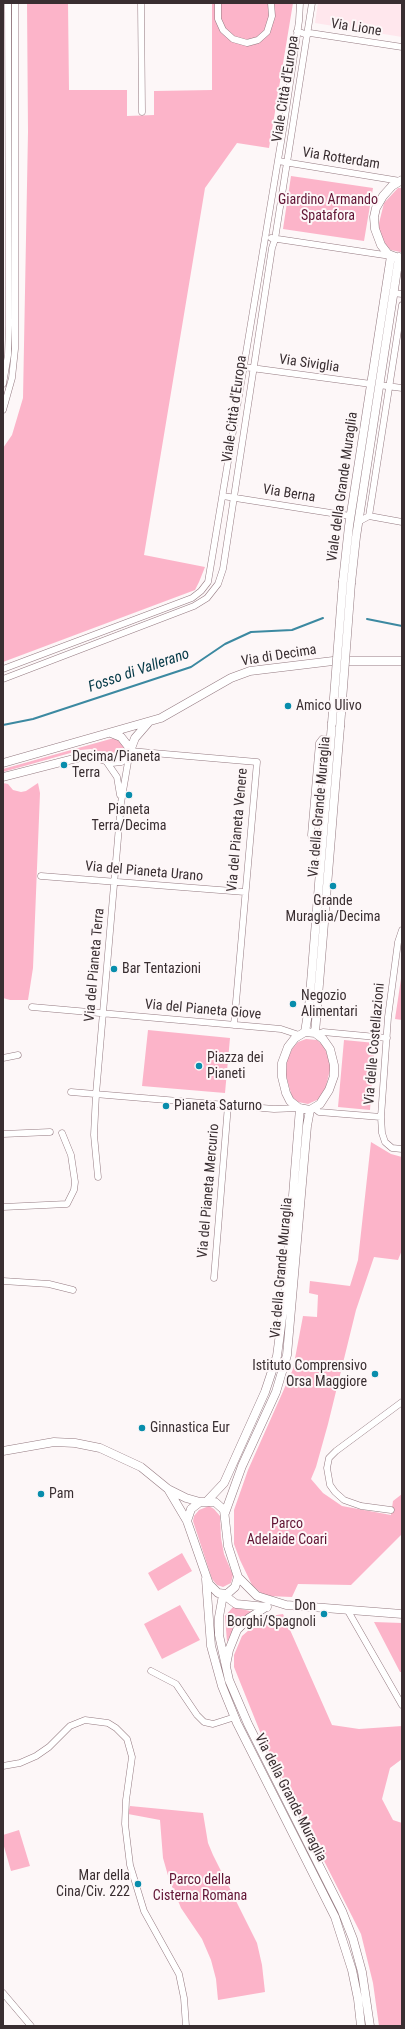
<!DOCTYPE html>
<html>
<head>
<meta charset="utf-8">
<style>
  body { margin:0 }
  #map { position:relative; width:405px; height:2029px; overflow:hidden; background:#fdf7f8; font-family:"Roboto Condensed",sans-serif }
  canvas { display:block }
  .frame { position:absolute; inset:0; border:4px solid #392e31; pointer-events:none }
</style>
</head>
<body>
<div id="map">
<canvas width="405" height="2029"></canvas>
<div class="frame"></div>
</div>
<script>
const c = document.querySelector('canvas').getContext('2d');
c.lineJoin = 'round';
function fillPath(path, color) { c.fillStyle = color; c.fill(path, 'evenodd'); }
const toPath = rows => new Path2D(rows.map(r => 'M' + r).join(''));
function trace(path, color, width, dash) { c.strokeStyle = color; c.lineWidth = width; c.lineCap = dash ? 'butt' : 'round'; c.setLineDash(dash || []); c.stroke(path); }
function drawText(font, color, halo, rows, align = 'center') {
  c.font = font + ' "Roboto Condensed",sans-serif'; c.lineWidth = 4; c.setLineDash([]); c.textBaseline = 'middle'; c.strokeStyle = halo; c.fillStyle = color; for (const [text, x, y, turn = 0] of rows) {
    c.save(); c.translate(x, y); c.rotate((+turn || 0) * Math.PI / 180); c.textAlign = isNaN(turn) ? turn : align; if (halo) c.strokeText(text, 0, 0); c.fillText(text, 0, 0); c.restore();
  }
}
fillPath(toPath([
  [318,3,402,3,402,37,315,23]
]), '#ffe7ed');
fillPath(toPath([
  [27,3,68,3,69,90,127,90,127,116,154,115,154,91,212,90,212,3,293,3,269,148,237,143,205,188,144,555,205,567,199,582,195,590,3,662,3,448,12,435,23,398,28,132],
  [291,176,373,188,364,241,283,229],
  [398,188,402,188,402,252,400,252,391,250,387,247,379,231,379,223,384,203],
  [114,738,118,739,124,747,123,751,116,758,91,749,81,750,3,772,3,769],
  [3,783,8,784,13,790,21,792,26,791,38,783,40,793,33,968,28,1000,10,1000,3,998],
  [402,972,402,1020,395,1019],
  [148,1030,230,1038,225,1093,142,1086],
  [306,1039,317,1040,324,1046,330,1061,330,1070,325,1090,319,1099,308,1104,298,1102,292,1097,286,1075,287,1060,292,1049,298,1042],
  [344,1040,375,1043,370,1110,338,1107],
  [371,1142,391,1154,402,1157,402,1250,398,1260,374,1257,356,1310,328,1424,316,1467,311,1479,323,1493,342,1506,391,1515,393,1501,402,1494,402,1534,351,1585,298,1584,292,1597,268,1596,261,1593,252,1585,240,1560,234,1544,234,1510,248,1470,293,1369,303,1316,317,1317,318,1295,309,1293,310,1281,350,1286,358,1260],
  [209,1506,214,1509,220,1516,221,1538,224,1554,233,1575,231,1583,223,1587,217,1585,212,1579,193,1521,194,1516,199,1510],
  [182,1553,192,1571,158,1591,148,1573],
  [180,1605,200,1640,162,1659,144,1624],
  [233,1607,254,1612,235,1626,227,1642,225,1616],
  [283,1614,332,1725,359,1729,402,1726,402,1759,390,1768,382,1799,393,1820,402,1823,402,2026,379,2026,373,1983,361,1934,265,1744,234,1667,234,1655,242,1636,264,1617],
  [374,1622,402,1623,402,1672,400,1672],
  [130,1806,203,1813,208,1843,213,1855,257,1943,262,1965,265,1992,218,2000,216,1979,211,1960,202,1939,181,1908,169,1879,163,1858,160,1820,128,1814],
  [19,1830,30,1866,11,1871,3,1843,3,1835]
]), '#fcb4c9');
trace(toPath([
  [367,619,402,626],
  [3,725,33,719,191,667,225,644,251,632,292,630,323,618]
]), '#3c89a1', 2);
const street = toPath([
  [141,3,142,112],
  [218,3,218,19,223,30,233,39,247,43,258,40,267,32,272,16,271,3],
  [297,31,307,35,310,33,402,47],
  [278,161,400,181],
  [271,238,391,256],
  [393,293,402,294],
  [244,367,371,384],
  [3,384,8,355,9,325,8,3],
  [379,385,402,388],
  [3,410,12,378,15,349,15,3],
  [223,496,350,516],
  [369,516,402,522],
  [358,522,369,516,402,305],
  [3,669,192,598,201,591,208,582,284,124,299,21,300,3],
  [3,679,194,606,207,598,218,584,223,569,272,248,275,239,312,3],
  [130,751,257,762,234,1025],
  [106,761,117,777,120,795],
  [322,842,313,841,311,835,319,743,322,739,330,739],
  [41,876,245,892],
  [402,930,398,942,388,1017,381,1117,382,1133,385,1142,392,1148,402,1149],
  [32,1007,281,1029,299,1035],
  [317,1034,323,1032,387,1038],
  [3,1058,18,1055],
  [71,1092,274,1109,299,1108],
  [314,1108,319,1112,381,1117],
  [3,1134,50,1132],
  [98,1177,94,1135,96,1094,121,803,129,756],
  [3,1207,67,1204,74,1190,75,1182,71,1155,62,1133],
  [214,1278,228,1105],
  [3,1281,49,1284,73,1290],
  [391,1510,361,1506,344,1500,335,1492,330,1485,327,1468,329,1458,336,1451,402,1402],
  [348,1611,402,1705],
  [151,1671,176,1684,197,1715,204,1722,213,1724,235,1717],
  [3,1766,20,1763,36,1756,49,1747,70,1726,85,1720,108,1723,116,1728,127,1739,132,1757,126,1800,125,1824,130,1865,144,1911,179,1974,184,1998,186,2026],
  [3,1993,31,2026]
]);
const secondary = toPath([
  [396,257,388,254,381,245,375,229,374,217,376,208,383,196,392,186,402,180],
  [343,581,349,526,391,256],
  [351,583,356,537,399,257],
  [130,751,135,738,148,723],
  [3,763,161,718,231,678,250,671,333,661,402,661],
  [3,777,81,757,92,756,112,762,121,761,129,756,130,751,128,746,121,737,111,733],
  [305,1032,309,1007,332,723],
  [305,1032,315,1033,323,1039,330,1049,334,1065,334,1076,329,1090,320,1104,310,1110,299,1108,290,1101,286,1093,282,1077,282,1063,288,1047,295,1038,305,1032],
  [315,1033,340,727],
  [3,1451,54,1442,75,1443,100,1448,141,1467,168,1489,186,1498,200,1502],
  [168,1489,187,1521,209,1584,218,1593,227,1594,235,1587,238,1577,228,1546,224,1510,215,1502,200,1502,191,1509,187,1521],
  [208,1500,224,1483,265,1392,277,1356,285,1295,300,1108],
  [225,1513,242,1466,276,1392,287,1355,307,1126,310,1110],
  [238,1577,257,1596,286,1605,402,1614],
  [206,1579,211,1646,222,1686,237,1723,335,1917,352,1970,358,1999,361,2026],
  [223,1595,219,1617,219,1635,229,1680,248,1724,342,1911,353,1939,362,1972,370,2026],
  [224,1595,236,1604,267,1607],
  [226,1665,229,1650,237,1630,249,1618,266,1607]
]);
trace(street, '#947a81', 7);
trace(secondary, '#947a81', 9);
trace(street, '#fff', 6);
trace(secondary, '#fff', 8);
const secondaryBridge = toPath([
  [332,723,343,581],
  [340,727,351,583]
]);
trace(secondaryBridge, '#947a81', 9, []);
trace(secondaryBridge, '#fff', 8);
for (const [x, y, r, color] of [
  [288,706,4,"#088dac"],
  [64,765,4,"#088dac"],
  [129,795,4,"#088dac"],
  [333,886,4,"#088dac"],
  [114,969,4,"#088dac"],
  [293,1004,4,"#088dac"],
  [199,1066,4,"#088dac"],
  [166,1106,4,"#088dac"],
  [375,1374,4,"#088dac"],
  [142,1428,4,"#088dac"],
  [41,1494,4,"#088dac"],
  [324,1614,4,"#088dac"],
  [138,1884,4,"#088dac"]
]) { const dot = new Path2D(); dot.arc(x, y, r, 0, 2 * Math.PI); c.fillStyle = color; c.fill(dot); trace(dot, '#fdf7f8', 1.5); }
drawText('14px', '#392e31', '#fdf7f8', [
  ["Via Lione",356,28,9],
  ["Viale Città d'Europa",286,89,-81],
  ["Via Rotterdam",341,159,9],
  ["Via Siviglia",309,364,8],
  ["Viale Città d'Europa",235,409,-82],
  ["Viale della Grande Muraglia",343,487,-82],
  ["Via Berna",289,494,9],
  ["Via di Decima",279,656,-9],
  ["Via della Grande Muraglia",320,807,-85],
  ["Via del Pianeta Venere",238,830,-85],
  ["Via del Pianeta Urano",144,872,5],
  ["Via del Pianeta Terra",95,965,-85],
  ["Via del Pianeta Giove",203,1010,5],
  ["Via delle Costellazioni",375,1044,-85],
  ["Via del Pianeta Mercurio",209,1191,-85],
  ["Via della Grande Muraglia",282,1268,-85],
  ["Via della Grande Muraglia",290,1798,63]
]);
drawText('14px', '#611434', '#fdf7f8', [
  ["Giardino Armando",328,200],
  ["Spatafora",328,216],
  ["Parco",287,1524],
  ["Adelaide Coari",287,1540],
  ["Parco della",200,1880],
  ["Cisterna Romana",200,1896]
]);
drawText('14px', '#392e31', '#fdf7f8', [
  ["Amico Ulivo",296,706],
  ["Decima/Pianeta",72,757],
  ["Terra",72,773],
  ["Pianeta",129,810,"center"],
  ["Terra/Decima",129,826,"center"],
  ["Grande",333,901,"center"],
  ["Muraglia/Decima",333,917,"center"],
  ["Bar Tentazioni",122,969],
  ["Negozio",301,996],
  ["Alimentari",301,1012],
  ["Piazza dei",207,1058],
  ["Pianeti",207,1074],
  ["Pianeta Saturno",174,1106],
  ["Istituto Comprensivo",367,1366,"right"],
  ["Orsa Maggiore",367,1382,"right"],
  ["Ginnastica Eur",150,1428],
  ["Pam",49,1494],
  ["Don",316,1606,"right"],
  ["Borghi/Spagnoli",316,1622,"right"],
  ["Mar della",130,1876,"right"],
  ["Cina/Civ. 222",130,1892,"right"]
], 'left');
drawText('italic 15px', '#033846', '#fdf7f8', [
  ["Fosso di Vallerano",139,671,-19]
]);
</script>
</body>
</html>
